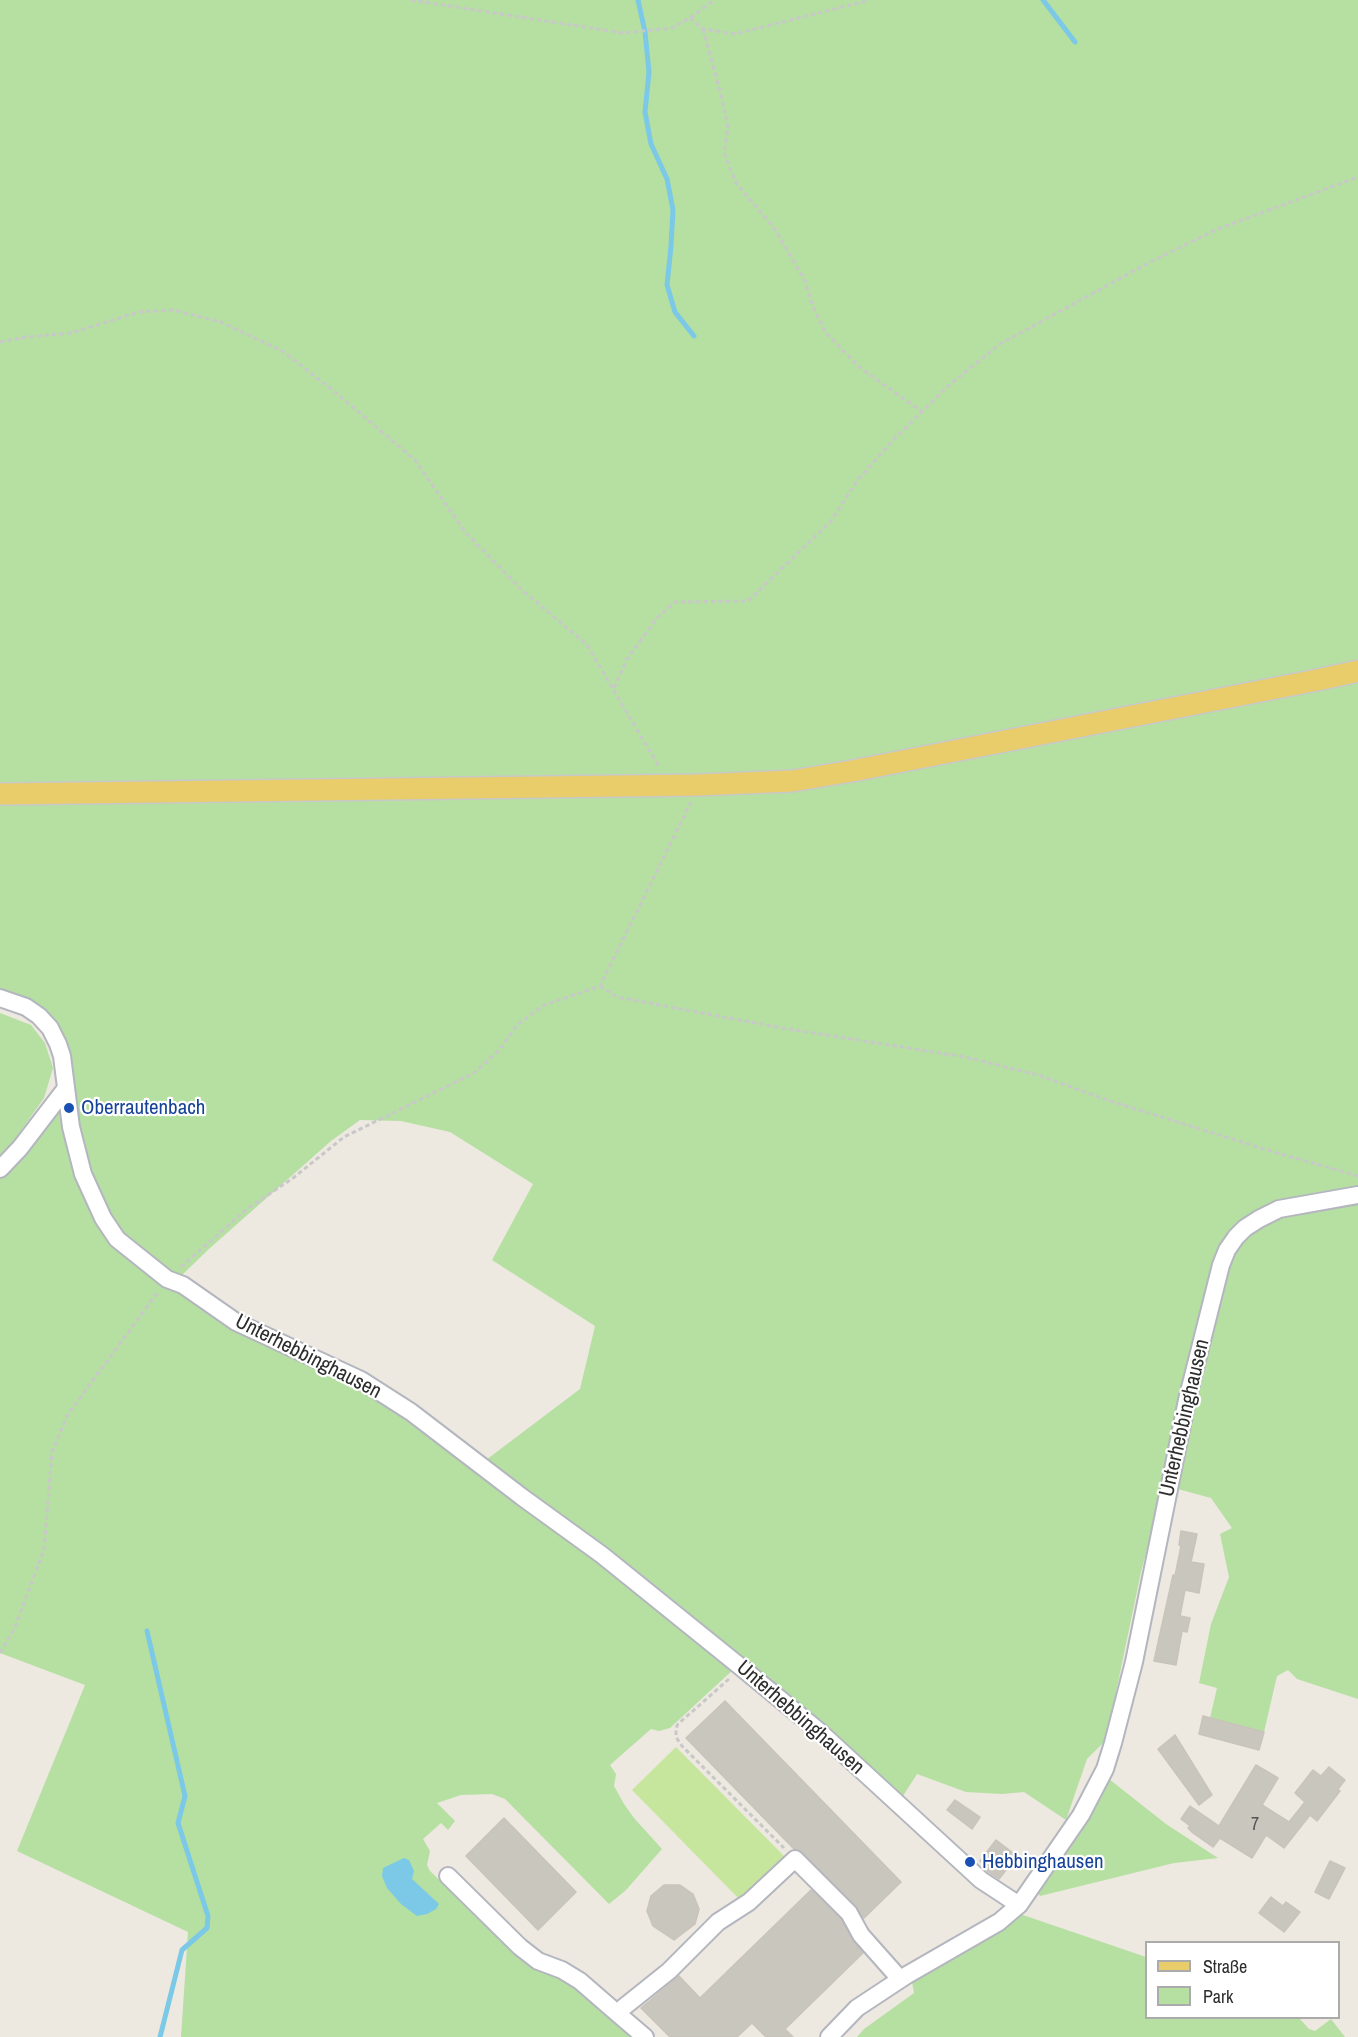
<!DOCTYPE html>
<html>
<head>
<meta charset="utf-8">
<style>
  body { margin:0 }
  #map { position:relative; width:1358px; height:2037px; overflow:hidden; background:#ede8e0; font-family:"Archivo Narrow",sans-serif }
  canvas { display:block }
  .legend { position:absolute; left:1145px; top:1941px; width:195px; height:78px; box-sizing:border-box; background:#fff; border:2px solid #ababab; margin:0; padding:8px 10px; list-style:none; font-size:18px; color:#2d2d2d }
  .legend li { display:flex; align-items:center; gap:12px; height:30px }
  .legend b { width:30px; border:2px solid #ababab }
</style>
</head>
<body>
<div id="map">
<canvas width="1358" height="2037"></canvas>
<ul class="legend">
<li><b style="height:8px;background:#e8cd6a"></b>Straße</li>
<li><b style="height:16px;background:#b5e0a1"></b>Park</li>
</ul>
</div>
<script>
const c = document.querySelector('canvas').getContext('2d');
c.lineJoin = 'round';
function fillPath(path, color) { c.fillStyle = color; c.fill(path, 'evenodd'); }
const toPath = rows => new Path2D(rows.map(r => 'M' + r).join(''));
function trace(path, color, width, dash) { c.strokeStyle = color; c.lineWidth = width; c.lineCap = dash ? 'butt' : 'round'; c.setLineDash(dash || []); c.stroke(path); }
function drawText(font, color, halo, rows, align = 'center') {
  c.font = font + ' "Archivo Narrow",sans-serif'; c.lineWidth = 4.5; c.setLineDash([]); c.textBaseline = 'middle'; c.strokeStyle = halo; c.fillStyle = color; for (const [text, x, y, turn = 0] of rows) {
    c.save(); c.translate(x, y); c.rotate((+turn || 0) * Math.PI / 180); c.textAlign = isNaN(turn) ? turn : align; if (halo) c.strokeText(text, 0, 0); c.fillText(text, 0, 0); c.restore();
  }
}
fillPath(toPath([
  [0,0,1358,0,1358,1188,1318,1192,1288,1199,1263,1208,1228,1236,1141,1572,1106,1740,1087,1759,1066,1820,1024,1792,1002,1794,966,1792,917,1774,901,1799,555,1525,735,1668,670,1728,659,1731,651,1729,610,1765,616,1774,614,1786,624,1804,634,1818,662,1849,626,1890,609,1904,505,1799,492,1794,461,1795,437,1803,455,1821,448,1830,441,1823,423,1839,430,1851,427,1865,430,1871,517,1955,569,1981,635,2037,181,2037,188,1932,17,1851,85,1685,0,1653,0,1175,56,1108,61,1108,87,1171,73,1094,74,1073,65,1044,0,992],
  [360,1120,401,1121,450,1132,533,1184,492,1260,595,1326,580,1389,482,1463,359,1373,240,1319,182,1275,210,1248,331,1141],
  [0,1013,31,1025,45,1043,53,1068,44,1098,15,1139,0,1155],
  [1358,1201,1358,1699,1297,1679,1288,1670,1277,1676,1264,1732,1210,1718,1217,1688,1199,1683,1211,1624,1229,1577,1220,1534,1232,1528,1211,1498,1174,1488,1181,1450,1233,1248,1252,1229,1272,1218],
  [1109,1779,1166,1824,1218,1858,1174,1863,1040,1896,1038,1893,1089,1819],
  [1020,1914,1146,1957,1146,2018,1299,2018,1309,2029,1315,2031,1331,2019,1345,2037,857,2037,864,2029,914,1993,912,1982]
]), '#b5e0a1');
fillPath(toPath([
  [676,1747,786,1858,741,1901,632,1790]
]), '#c6e69e');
fillPath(toPath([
  [404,1858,409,1860,414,1871,412,1879,439,1904,436,1909,427,1914,417,1916,401,1904,387,1888,382,1876,383,1868]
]), '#7bc9e7');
trace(toPath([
  [638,0,645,32,649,72,645,112,651,144,667,179,673,210,671,246,667,285,675,312,694,336],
  [1043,0,1075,42],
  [147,1631,185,1796,178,1823,208,1916,207,1928,182,1950,160,2037]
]), '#7bc9e7', 5);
const building = toPath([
  [1181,1531,1197,1534,1191,1562,1204,1564,1199,1593,1185,1590,1180,1616,1190,1618,1187,1632,1182,1631,1176,1665,1154,1661,1173,1575,1175,1576,1181,1546,1179,1545,1181,1531],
  [725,1701,901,1882,864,1918,856,1906,802,1852,794,1849,686,1738,725,1701],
  [1203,1716,1264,1732,1259,1750,1199,1734,1203,1716],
  [1175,1735,1212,1795,1199,1805,1158,1749,1175,1735],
  [1256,1765,1278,1778,1262,1805,1289,1822,1305,1802,1295,1793,1313,1770,1321,1776,1329,1767,1345,1780,1338,1789,1340,1791,1317,1821,1310,1815,1284,1848,1266,1835,1252,1858,1220,1838,1213,1847,1193,1833,1188,1828,1190,1826,1181,1819,1190,1806,1219,1826,1256,1765],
  [955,1800,980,1817,972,1829,947,1810,955,1800],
  [504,1818,576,1892,538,1930,466,1856,504,1818],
  [996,1840,1017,1856,999,1879,987,1871,989,1868,980,1861,996,1840],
  [1330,1861,1345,1868,1329,1899,1315,1892,1330,1861],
  [664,1885,680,1885,693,1894,699,1909,695,1924,674,1940,653,1926,647,1911,651,1896,664,1885],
  [811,1890,841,1919,852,1940,863,1953,785,2029,793,2037,766,2037,752,2023,737,2037,670,2037,641,2008,679,1976,700,1998,811,1890],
  [1271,1897,1283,1906,1286,1902,1300,1912,1284,1932,1259,1913,1271,1897]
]);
fillPath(building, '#c9c6be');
trace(building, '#c9c4ba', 1.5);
const minor = toPath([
  [0,998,26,1007,39,1016,50,1028,58,1044,62,1056,71,1127,83,1174,103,1218,117,1239,167,1279,183,1285,236,1322,361,1380,411,1412,522,1497,602,1555,742,1668,820,1732,981,1880,1019,1905],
  [0,1169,20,1148,66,1088],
  [448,1876,520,1947,538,1961,562,1970,580,1981,618,2014],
  [645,2037,618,2014,624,2007,669,1971,718,1922,749,1902,795,1859,849,1913,861,1935,900,1979],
  [829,2037,857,2008,907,1975,999,1922,1019,1905,1081,1815,1105,1769,1113,1743,1134,1662,1187,1400,1221,1265,1227,1250,1236,1237,1245,1228,1259,1219,1279,1209,1358,1195]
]);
const major = toPath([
  [0,794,697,785,792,781,852,771,1322,679,1358,671]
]);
trace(minor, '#b4b6bf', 20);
trace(major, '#c8c8c8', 24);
trace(toPath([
  [411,0,623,33,672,28,690,18,714,0],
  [690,18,703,29,735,34,870,0],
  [703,29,721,95,728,127,724,153,736,183,775,229,805,281,812,304,825,332,858,366,922,412],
  [0,342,27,337,71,333,139,312,173,310,221,322,282,351,334,391,415,460,465,532,521,589,587,645,659,767],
  [614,688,627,659,657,618,675,602,748,601,831,521,857,481,892,441,947,387,1000,344,1152,261,1218,229,1358,177],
  [600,986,617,997,782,1028,965,1057,1038,1075,1110,1101,1274,1152,1358,1176],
  [181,1267,247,1209,293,1178,344,1137,474,1073,500,1049,517,1025,544,1005,600,986,691,802],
  [0,1653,14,1629,44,1550,52,1452,68,1414,158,1292],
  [729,1679,678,1724,676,1728,676,1737,682,1746,784,1848]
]), '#c8c8c8', 3, [4.5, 3]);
trace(minor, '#fff', 16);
trace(major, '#e8cd6a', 21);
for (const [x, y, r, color] of [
  [69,1108,6,"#1a4fb4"],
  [970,1862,6,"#1a4fb4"]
]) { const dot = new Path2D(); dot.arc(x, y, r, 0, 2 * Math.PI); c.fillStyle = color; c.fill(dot); trace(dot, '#fff', 2); }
drawText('18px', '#545351', null, [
  ["7",1255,1825]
]);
drawText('21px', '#164399', '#fff', [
  ["Oberrautenbach",81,1108],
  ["Hebbinghausen",982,1862]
], 'left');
drawText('21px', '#2d2d2d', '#fff', [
  ["Unterhebbinghausen",308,1357,27],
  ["Unterhebbinghausen",1185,1418,-77],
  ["Unterhebbinghausen",800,1718,41]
]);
</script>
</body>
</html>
